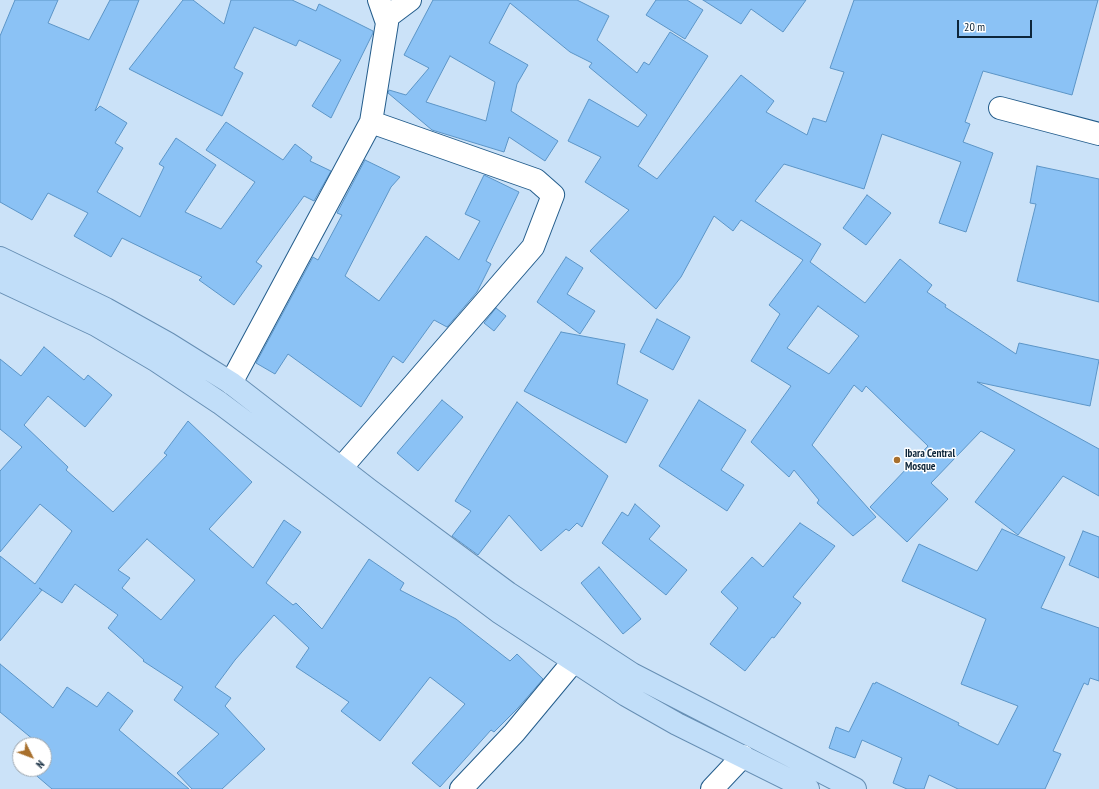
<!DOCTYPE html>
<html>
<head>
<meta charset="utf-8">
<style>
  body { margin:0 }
  #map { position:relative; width:1099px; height:789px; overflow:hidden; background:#cbe2f8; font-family:"PT Sans Narrow",sans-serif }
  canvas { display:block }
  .north { position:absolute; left:12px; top:737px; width:40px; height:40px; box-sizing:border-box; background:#fff; border:1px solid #9fa8b0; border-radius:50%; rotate:132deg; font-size:11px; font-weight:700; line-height:16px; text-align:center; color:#0e263a }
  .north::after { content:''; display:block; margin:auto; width:14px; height:18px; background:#a8702d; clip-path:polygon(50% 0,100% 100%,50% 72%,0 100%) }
  .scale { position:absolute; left:957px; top:20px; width:75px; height:18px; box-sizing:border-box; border:2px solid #0e263a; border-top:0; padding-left:5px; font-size:12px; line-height:14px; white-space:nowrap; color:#0e263a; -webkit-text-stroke:3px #fff; paint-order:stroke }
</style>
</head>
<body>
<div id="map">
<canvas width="1099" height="789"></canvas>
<div class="north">N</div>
<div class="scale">20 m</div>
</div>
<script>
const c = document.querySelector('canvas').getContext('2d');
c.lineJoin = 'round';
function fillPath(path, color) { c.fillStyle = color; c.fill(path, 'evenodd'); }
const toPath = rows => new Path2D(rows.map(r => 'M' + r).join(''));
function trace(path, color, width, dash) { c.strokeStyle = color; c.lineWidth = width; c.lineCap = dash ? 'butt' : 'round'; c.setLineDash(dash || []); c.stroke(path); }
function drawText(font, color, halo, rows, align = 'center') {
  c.font = font + ' "PT Sans Narrow",sans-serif'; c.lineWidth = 3; c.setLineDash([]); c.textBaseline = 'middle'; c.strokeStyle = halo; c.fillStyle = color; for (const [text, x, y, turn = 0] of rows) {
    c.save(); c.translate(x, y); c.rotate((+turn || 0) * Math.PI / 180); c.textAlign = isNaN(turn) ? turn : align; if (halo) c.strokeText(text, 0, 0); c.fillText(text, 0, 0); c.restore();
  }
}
const building = toPath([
  [15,0,58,0,48,23,89,40,110,0,139,0,95,111,100,106,127,123,115,143,123,148,97,192,140,217,164,167,159,164,176,138,216,165,185,212,221,229,255,182,206,150,226,122,283,160,295,144,312,157,310,161,331,171,314,201,304,196,256,262,262,266,234,305,199,280,202,277,122,238,111,257,74,236,88,213,48,193,32,220,0,202,0,36,15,0],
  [183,0,193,0,224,24,231,0,292,0,316,11,319,4,373,31,373,33,331,118,312,106,341,60,299,40,296,46,254,27,234,68,243,73,222,116,129,69,183,0],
  [433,0,577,0,609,16,597,40,637,73,644,62,649,65,670,32,708,56,638,166,657,179,741,75,774,101,766,112,807,135,813,118,826,122,844,72,830,68,854,0,1098,0,1072,95,983,71,965,122,970,124,963,142,993,153,966,232,939,223,961,162,882,134,864,189,784,164,755,201,821,244,810,262,865,303,900,259,932,285,927,292,946,305,945,307,1016,354,1019,343,1099,360,1090,406,977,382,1099,449,1099,496,1063,476,1018,535,975,502,1015,450,981,431,931,483,948,499,907,542,870,507,928,446,866,386,862,392,854,385,812,445,876,517,853,536,817,503,819,500,794,470,789,477,751,442,791,386,751,361,780,314,769,305,803,260,741,220,733,231,714,216,681,277,656,309,590,251,629,210,585,182,601,157,568,141,589,99,638,127,647,115,589,67,592,63,570,52,510,3,489,43,528,65,517,84,511,111,558,141,545,161,509,137,504,152,432,130,388,93,389,90,406,95,429,68,404,55,433,0],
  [450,56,495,82,486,121,426,102,450,56],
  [818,306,859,336,829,374,787,348,818,306],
  [656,0,687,0,703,10,685,39,646,15,656,0],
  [703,0,806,0,783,32,751,9,741,24,703,0],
  [365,160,400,177,391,187,345,276,379,301,426,236,459,260,480,221,465,214,484,175,519,192,486,261,491,264,477,292,447,327,434,320,403,363,393,356,361,407,288,354,275,374,256,363,306,270,313,257,318,260,342,215,337,213,365,160],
  [1037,166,1099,179,1099,302,1017,281,1036,204,1030,203,1037,166],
  [867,195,891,213,866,245,843,228,867,195],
  [566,257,583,268,567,294,595,311,580,334,537,302,566,257],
  [496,308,506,316,494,331,484,323,496,308],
  [657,319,690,337,673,370,640,352,657,319],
  [561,332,625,344,617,384,648,400,626,443,524,391,561,332],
  [44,347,84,380,88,375,112,395,85,427,48,396,24,425,68,467,66,470,113,512,167,455,164,453,188,421,252,482,209,529,253,568,284,520,301,532,266,583,293,605,296,603,322,629,369,559,404,583,400,590,456,619,510,661,517,654,543,679,518,708,494,732,491,730,440,787,412,763,465,704,430,677,380,741,341,711,349,702,296,667,309,648,274,615,235,660,215,687,231,698,225,706,265,749,222,789,192,789,177,773,219,734,174,700,183,687,143,661,144,660,108,628,118,615,75,584,62,603,39,588,42,590,0,641,0,556,35,584,72,531,40,504,0,552,0,471,22,447,0,429,0,359,21,376,44,347],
  [147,539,195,580,161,620,122,588,130,578,118,570,147,539],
  [442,400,463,417,418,471,397,453,442,400],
  [699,400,746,430,721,470,744,485,727,511,659,466,699,400],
  [517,402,608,476,582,527,577,523,569,531,566,529,541,551,509,515,478,555,452,536,471,511,455,501,517,402],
  [635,504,660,526,649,539,687,570,666,595,602,543,622,512,628,516,635,504],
  [800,523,835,546,793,597,801,603,774,638,772,637,745,671,710,644,738,608,721,592,752,557,763,567,800,523],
  [1002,529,1065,557,1041,608,1099,628,1099,681,1090,678,1088,685,1084,683,1053,751,1061,754,1045,789,958,789,929,775,924,789,907,789,893,783,902,758,862,740,855,758,829,748,836,727,849,732,873,683,875,684,876,682,959,723,958,725,998,745,1018,706,961,684,986,619,902,581,919,544,977,571,1002,529],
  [1083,531,1099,537,1099,578,1069,565,1083,531],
  [599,567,641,619,623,634,581,583,599,567],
  [0,664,53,708,67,687,97,707,108,692,133,711,119,730,189,789,52,789,31,771,33,769,44,769,44,755,48,751,44,748,44,745,40,745,0,712,0,664]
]);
fillPath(building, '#8bc2f5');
trace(building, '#5c95c7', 1);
const minor = toPath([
  [386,18,410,0],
  [1000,108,1099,134],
  [231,383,371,122,387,23,379,0],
  [342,467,533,247,553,195,536,180,371,122],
  [461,789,514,733,573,662],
  [712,789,743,756]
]);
const major = toPath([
  [0,258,106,309,167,343,231,383,369,490,508,593,632,674,855,789],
  [0,280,96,325,157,361,220,403,499,612,626,695,677,724,808,789]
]);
trace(minor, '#245d8c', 24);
trace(major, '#678fb4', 24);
trace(minor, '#fff', 22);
trace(major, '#c1def9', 22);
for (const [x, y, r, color] of [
  [897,460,4,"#a8702d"]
]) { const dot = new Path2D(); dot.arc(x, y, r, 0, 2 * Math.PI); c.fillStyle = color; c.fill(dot); trace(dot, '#fff', 1.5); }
drawText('bold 11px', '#0e263a', '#fff', [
  ["Ibara Central",905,454],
  ["Mosque",905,467]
], 'left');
</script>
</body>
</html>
